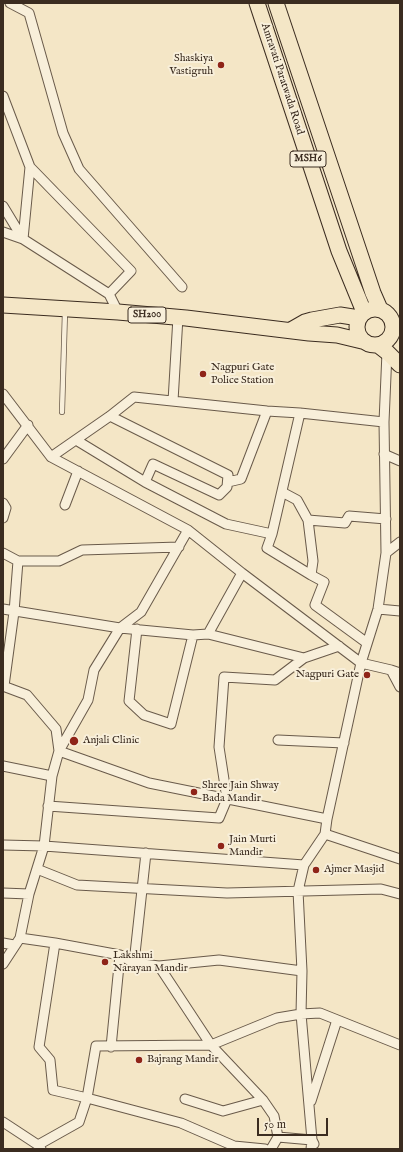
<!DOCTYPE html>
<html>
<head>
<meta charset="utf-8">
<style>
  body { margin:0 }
  #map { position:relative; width:403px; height:1152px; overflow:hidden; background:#f4e6c6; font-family:"IM FELL English",serif }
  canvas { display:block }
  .frame { position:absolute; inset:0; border:4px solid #3b2c20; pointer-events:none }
  .scale { position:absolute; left:257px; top:1118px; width:71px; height:18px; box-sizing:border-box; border:2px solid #3b2c20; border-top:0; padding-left:5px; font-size:12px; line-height:14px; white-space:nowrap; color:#3b2c20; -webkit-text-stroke:3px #f8efda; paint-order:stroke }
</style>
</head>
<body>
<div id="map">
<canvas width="403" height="1152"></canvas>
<div class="frame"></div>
<div class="scale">50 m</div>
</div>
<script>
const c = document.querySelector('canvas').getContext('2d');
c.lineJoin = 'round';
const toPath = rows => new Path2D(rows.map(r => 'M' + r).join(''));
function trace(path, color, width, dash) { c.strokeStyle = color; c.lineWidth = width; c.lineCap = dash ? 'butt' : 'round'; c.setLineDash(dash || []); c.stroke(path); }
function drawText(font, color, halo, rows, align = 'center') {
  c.font = font + ' "IM FELL English",serif'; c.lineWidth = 4; c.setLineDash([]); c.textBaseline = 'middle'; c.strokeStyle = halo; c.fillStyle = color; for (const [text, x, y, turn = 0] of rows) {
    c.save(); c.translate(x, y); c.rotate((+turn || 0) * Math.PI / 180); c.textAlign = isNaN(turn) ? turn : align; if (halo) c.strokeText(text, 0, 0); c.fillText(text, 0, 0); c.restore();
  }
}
const lane = toPath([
  [62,412,65,311]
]);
const street = toPath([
  [10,3,29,13,63,133,79,169,182,287],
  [3,96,30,167,23,239],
  [30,167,131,271,109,294],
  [3,206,23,239],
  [3,232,23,239,109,294,118,312],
  [3,394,51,457,188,530,242,573,361,663,391,670,400,673],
  [173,401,178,317],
  [300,413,272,534,267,548,311,575],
  [110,416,228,475,227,487,219,495,153,464,145,482],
  [76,440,145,482,226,524,272,534],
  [384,454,400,461],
  [51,457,110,416,134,397,267,411,300,413,384,422],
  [3,459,28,425],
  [228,482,241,479,267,411],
  [282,492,297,500,308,520,313,561,311,575,324,582,315,605,367,643],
  [3,503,6,508,3,518],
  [65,505,78,471],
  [308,520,345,523,349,516,386,519],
  [188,530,141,612,120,628,94,670,88,700,59,751,149,783,327,819],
  [3,553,18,561,59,561,82,550,179,547],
  [386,553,400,542],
  [3,609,120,628,193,635,208,634,304,658,339,646],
  [378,609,400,611],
  [137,629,129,701,144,715,171,724,193,635],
  [208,634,242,573],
  [391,670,400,687],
  [3,686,27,695,56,729,59,751,52,776,44,846,29,894,20,938,3,964],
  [4,686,14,612,18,561],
  [278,740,344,743],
  [3,766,52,776],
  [48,806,219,818,227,799,219,747,224,677,275,680,304,658],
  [325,834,400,859],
  [3,845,44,846,304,865,325,834,327,819,361,663,378,609,386,553,384,422,387,352],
  [304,865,298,891,302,971,301,1014,312,1140,311,1149],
  [37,869,77,885,227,893,381,889,400,894],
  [3,893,29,894],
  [20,938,55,943,120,955,134,963,159,966,211,1045,263,1100,274,1116,278,1137],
  [3,943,14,945],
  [55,943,39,1047,50,1060,53,1090,87,1098,96,1046,211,1045,277,1018,301,1014,320,1013,400,1045],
  [134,963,146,853],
  [159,966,219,960,302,971],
  [111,1047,120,955],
  [185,1099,223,1111,263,1100],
  [311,1101,337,1020],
  [3,1122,38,1145,41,1149],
  [38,1145,79,1122,87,1098,181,1123,234,1146,265,1149],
  [271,1149,278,1137,312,1140,314,1144]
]);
const primary = toPath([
  [257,3,339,251,364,312],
  [276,3,373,293,380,309],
  [3,305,118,312,186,318,309,333,337,335,362,341],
  '357 327a18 18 0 1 1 36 0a18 18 0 1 1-36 0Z',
  [291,330,305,322,312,320,340,315,359,318],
  [378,345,387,352,400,365]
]);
trace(lane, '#695a4a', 6);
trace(street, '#695a4a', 11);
trace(primary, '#3b2c20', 17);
trace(lane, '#f8efda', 4.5);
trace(street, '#f8efda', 9);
trace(primary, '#f4e6c6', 15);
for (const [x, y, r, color] of [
  [221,65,4,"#8f2418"],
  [203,374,4,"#8f2418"],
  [367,675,4,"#8f2418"],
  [74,741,5,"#8f2418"],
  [194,792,4,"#8f2418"],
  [221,846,4,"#8f2418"],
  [316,870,4,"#8f2418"],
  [105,962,4,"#8f2418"],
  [139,1060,4,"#8f2418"]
]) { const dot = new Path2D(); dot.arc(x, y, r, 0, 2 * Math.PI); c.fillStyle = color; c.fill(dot); trace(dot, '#f8efda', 1.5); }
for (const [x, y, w] of [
  [308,159,36],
  [147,315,38]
]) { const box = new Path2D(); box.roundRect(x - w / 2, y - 8, w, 16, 3); c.fillStyle = '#f8efda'; c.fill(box); trace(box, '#3b2c20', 1); }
drawText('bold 10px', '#3b2c20', null, [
  ["MSH6",308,159],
  ["SH200",147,315]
]);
drawText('11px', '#3b2c20', '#f8efda', [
  ["Shaskiya",213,59,"right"],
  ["Vastigruh",213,72,"right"],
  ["Nagpuri Gate",211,368],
  ["Police Station",211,381],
  ["Nagpuri Gate",359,675,"right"],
  ["Anjali Clinic",83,741],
  ["Shree Jain Shway",202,786],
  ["Bada Mandir",202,799],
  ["Jain Murti",229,840],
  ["Mandir",229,853],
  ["Ajmer Masjid",324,870],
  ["Lakshmi",113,956],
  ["Narayan Mandir",113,969],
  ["Bajrang Mandir",147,1060]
], 'left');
drawText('11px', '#3b2c20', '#f8efda', [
  ["Amravati Paratwada Road",282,79,72]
]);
</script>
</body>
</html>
